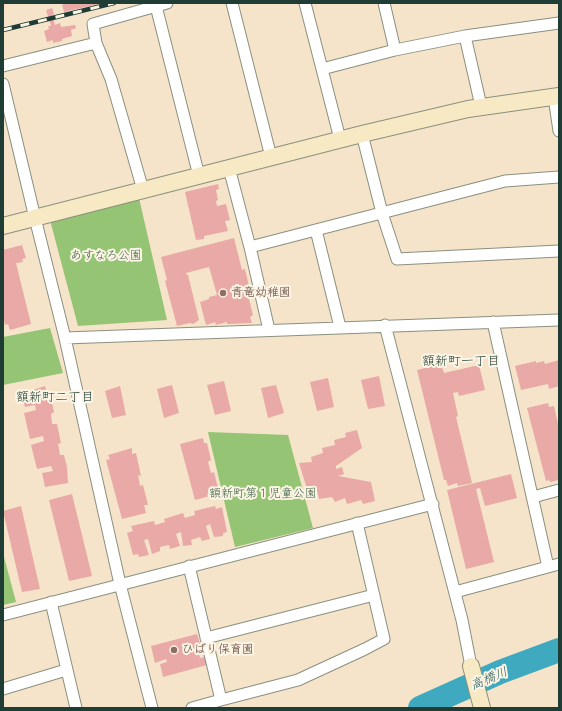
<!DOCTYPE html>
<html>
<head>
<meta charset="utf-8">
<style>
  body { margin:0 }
  #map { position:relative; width:562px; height:711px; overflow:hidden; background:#f6e4ca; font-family:"Playpen Sans",sans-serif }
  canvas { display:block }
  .frame { position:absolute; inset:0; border:4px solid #1f3d34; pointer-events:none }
</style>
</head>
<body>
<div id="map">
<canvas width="562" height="711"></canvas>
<div class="frame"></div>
</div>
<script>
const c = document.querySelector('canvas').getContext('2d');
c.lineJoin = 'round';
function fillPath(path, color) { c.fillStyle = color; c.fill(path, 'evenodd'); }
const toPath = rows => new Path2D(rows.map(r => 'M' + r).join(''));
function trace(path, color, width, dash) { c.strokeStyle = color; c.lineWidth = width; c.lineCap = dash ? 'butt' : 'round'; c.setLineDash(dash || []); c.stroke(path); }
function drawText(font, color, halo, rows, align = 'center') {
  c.font = font + ' "Playpen Sans","Klee One",sans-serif'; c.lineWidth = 4; c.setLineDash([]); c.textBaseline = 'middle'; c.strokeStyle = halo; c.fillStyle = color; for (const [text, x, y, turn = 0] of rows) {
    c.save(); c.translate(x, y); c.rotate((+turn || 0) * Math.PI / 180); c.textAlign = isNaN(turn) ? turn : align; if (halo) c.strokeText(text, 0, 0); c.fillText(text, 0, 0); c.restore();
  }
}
fillPath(toPath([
  [139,198,167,320,78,326,50,220],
  [50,328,63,373,3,385,3,337],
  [208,432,288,435,313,528,235,547],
  [3,553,16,602,3,605]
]), '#94c474');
trace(toPath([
  [420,708,500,672,559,650]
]), '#3fa9bf', 24);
fillPath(toPath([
  [66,3,99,3,99,4,64,12,62,5],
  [52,8,54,14,52,15,55,25,60,23,61,27,75,25,76,28,71,30,72,36,62,39,62,41,53,43,53,40,47,42,44,31,49,29,48,26,51,26,46,10],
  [218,184,219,189,216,190,218,200,216,201,217,206,226,204,230,220,225,221,228,231,204,236,204,239,196,240,185,192],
  [234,238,242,270,245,269,249,286,246,287,253,315,250,317,252,323,227,324,227,322,216,325,215,322,206,325,200,302,209,299,209,297,217,295,209,267,186,273,187,275,188,275,199,320,193,324,190,323,177,326,165,281,167,280,161,257],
  [22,245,26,258,22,259,23,262,16,263,31,324,10,330,8,324,5,325,3,316,3,250],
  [559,360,559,386,549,389,548,384,521,390,515,366,536,361,536,363,544,361,545,364],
  [441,364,444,373,479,365,485,390,459,396,458,392,453,393,458,416,456,417,472,483,458,486,457,483,448,486,446,480,444,480,417,370],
  [379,376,385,406,368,409,361,380],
  [328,378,334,407,317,411,310,382],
  [224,381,231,411,215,415,207,385],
  [172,385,179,413,164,418,157,389],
  [276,385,284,413,268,418,261,388],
  [45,386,48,400,51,399,54,412,51,414,52,424,57,424,61,443,58,444,60,455,64,455,67,467,68,483,45,487,42,473,53,471,51,466,37,469,31,445,44,441,43,436,30,439,24,413,36,410,35,405,25,407,21,394],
  [120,386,126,415,112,418,105,391],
  [548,403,549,407,554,406,559,428,559,480,550,482,549,480,546,481,527,408],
  [357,430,362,448,336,466,336,469,342,467,344,474,338,476,371,482,375,501,363,504,361,500,347,504,345,498,335,502,332,497,319,499,317,491,307,489,299,463,312,462,311,457,323,453,322,448,335,445,334,440,346,437,345,433],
  [203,438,204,443,207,443,211,460,208,462,211,473,214,472,218,488,217,494,195,500,180,444],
  [132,448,132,454,136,453,141,476,138,475,140,486,143,485,148,505,144,505,146,513,122,519,106,460,110,459,108,455],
  [511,474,517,498,485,506,480,488,476,489,494,562,466,569,447,490],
  [72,494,92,576,69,581,49,500],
  [21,506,40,589,22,592,3,511],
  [215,506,216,509,222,507,227,532,223,533,223,536,214,537,210,524,206,526,210,539,202,541,200,537,191,540,192,545,183,546,181,532,176,534,180,546,170,549,169,545,160,547,160,551,152,554,148,539,144,540,149,555,139,557,138,554,133,555,127,533,133,531,131,526,154,521,155,525,165,522,164,519,183,513,185,518,195,515,194,511],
  [197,634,200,644,197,645,200,658,205,657,207,665,163,677,160,664,167,662,166,659,155,663,151,646]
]), '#e9a9a7');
const street = toPath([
  [232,3,271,157],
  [305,3,340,139],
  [384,3,395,50,465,36,481,106],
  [156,6,199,176],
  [465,36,559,23],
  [96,43,111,79,143,190],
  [3,66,96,43,93,24,167,3],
  [322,69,395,50],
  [3,84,35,218,65,338,120,584,152,708],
  [554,97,559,131],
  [362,134,382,213,397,259,559,251],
  [229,168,251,251],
  [316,230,340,327],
  [493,322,548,567],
  [385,325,462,620,471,666],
  [269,330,250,247,505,181,559,177],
  [65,338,559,320],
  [533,497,559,490],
  [189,566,221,700,192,708],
  [455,592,559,564],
  [51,602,76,708],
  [3,615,433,504],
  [206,638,374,595],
  [3,689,66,670],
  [221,700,298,680,365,649,384,639,357,523]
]);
const secondary = toPath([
  [3,226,362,134,468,109,559,96],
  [471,666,482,708]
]);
trace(street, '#8a907f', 13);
trace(secondary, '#8a907f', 18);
trace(street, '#fff', 11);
trace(secondary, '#f6e9c3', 16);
const rail = toPath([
  [3,30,114,3]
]);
trace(rail, '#1f3d34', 4.5);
trace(rail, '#fcf5e5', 3, [9]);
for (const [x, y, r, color] of [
  [223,293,4,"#8d6e63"],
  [174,650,4,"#8d6e63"]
]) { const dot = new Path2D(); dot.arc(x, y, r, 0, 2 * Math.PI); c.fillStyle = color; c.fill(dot); trace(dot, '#fcf5e5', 1.5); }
drawText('12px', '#3c5f44', '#fcf5e5', [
  ["あすなろ公園",106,256],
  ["額新町第１児童公園",263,494]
]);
drawText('bold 12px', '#785e54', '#fcf5e5', [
  ["青竜幼稚園",231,293],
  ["ひばり保育園",182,650]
], 'left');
drawText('13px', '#1f3d34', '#fcf5e5', [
  ["額新町一丁目",461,361],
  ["額新町二丁目",55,397]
]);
drawText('italic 13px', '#295d5e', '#fcf5e5', [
  ["高橋川",489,679,-23]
]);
</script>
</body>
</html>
